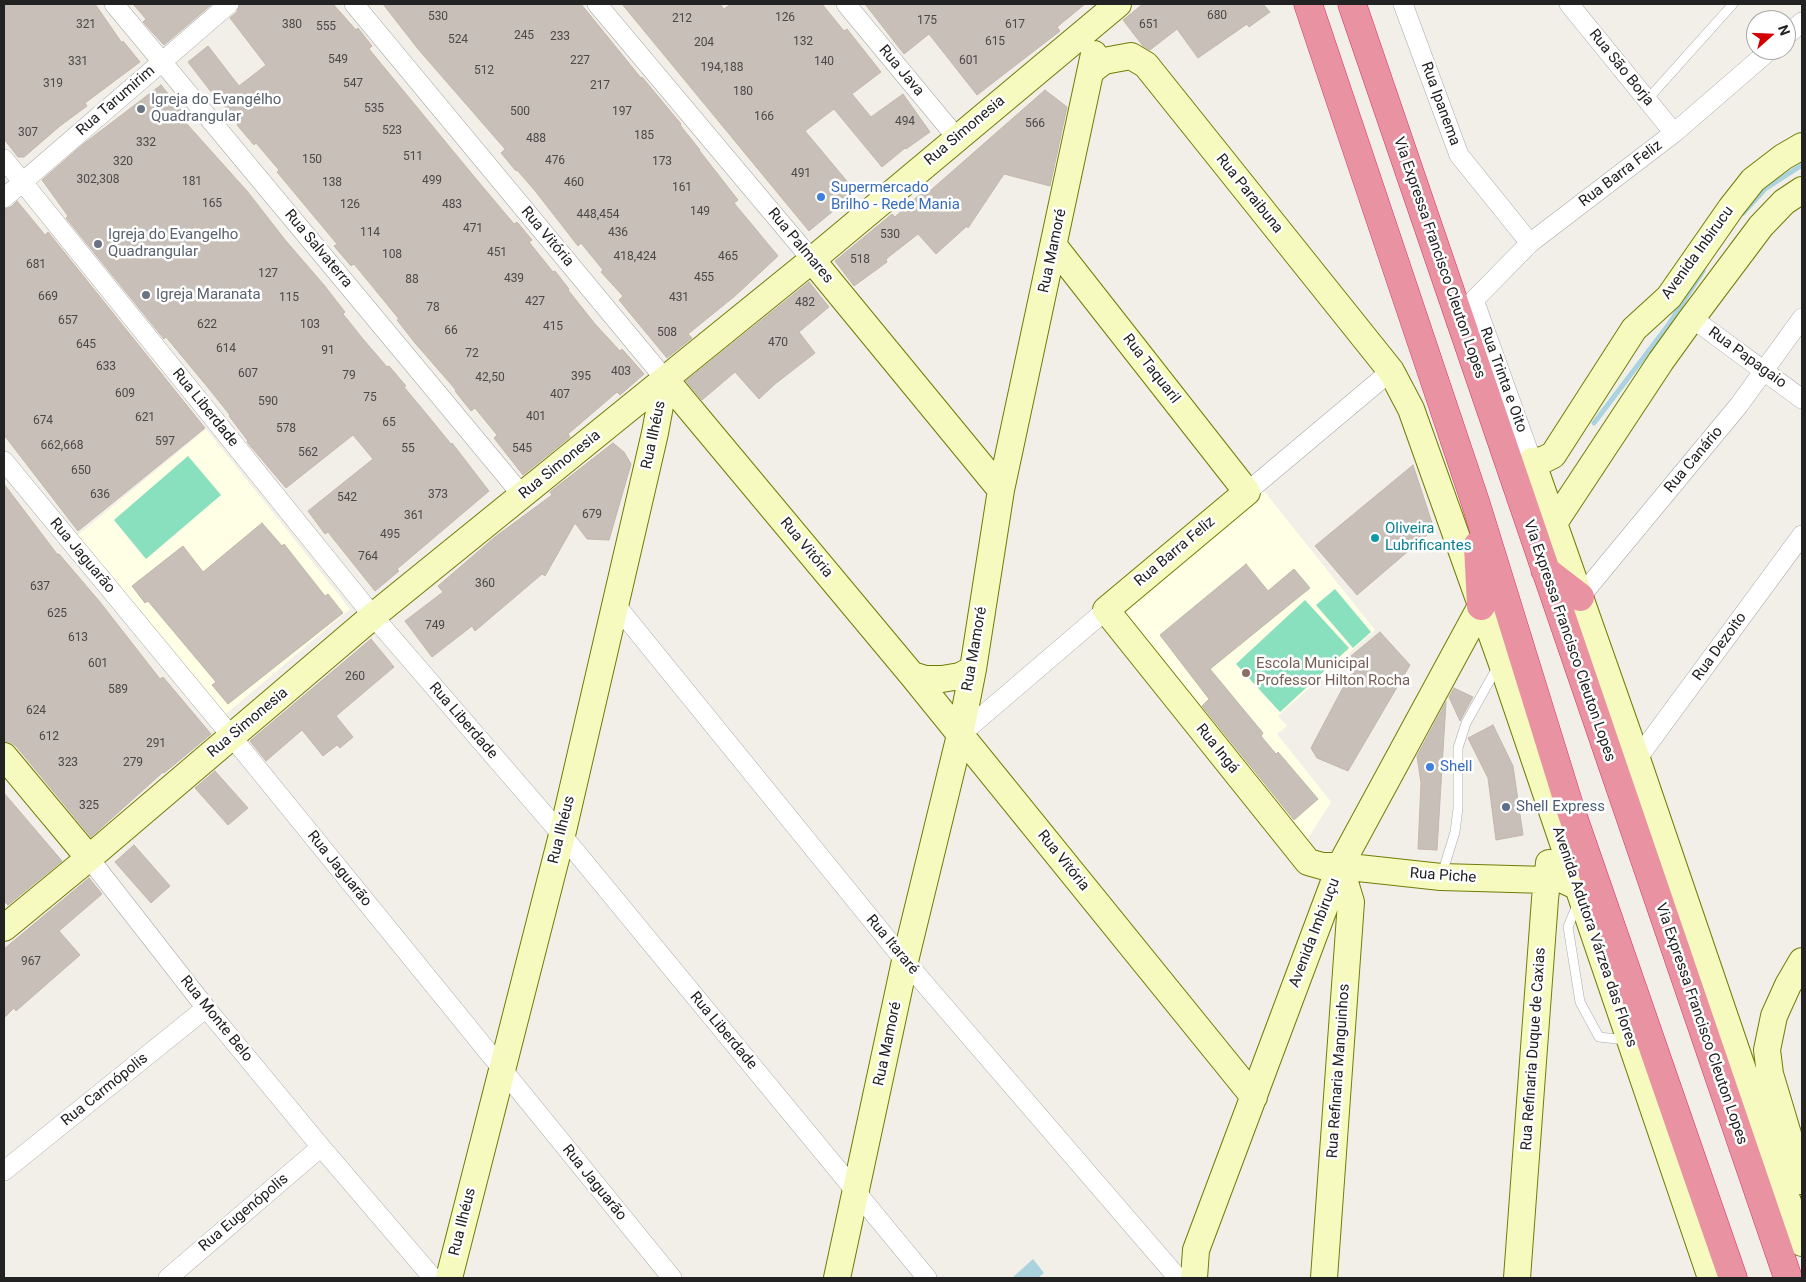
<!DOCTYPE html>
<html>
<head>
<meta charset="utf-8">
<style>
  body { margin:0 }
  #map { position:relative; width:1806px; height:1282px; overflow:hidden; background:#f2efe9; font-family:Roboto,sans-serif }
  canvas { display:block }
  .frame { position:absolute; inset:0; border:5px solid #222; pointer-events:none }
  .north { position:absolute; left:1746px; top:10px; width:50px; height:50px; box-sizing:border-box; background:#fff; border:1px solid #a7a7a7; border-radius:50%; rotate:70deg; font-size:14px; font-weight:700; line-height:20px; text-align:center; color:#222 }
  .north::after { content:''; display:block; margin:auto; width:18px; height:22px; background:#d40000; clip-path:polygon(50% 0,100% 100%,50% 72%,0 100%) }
</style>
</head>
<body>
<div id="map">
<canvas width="1806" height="1282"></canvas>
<div class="frame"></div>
<div class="north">N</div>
</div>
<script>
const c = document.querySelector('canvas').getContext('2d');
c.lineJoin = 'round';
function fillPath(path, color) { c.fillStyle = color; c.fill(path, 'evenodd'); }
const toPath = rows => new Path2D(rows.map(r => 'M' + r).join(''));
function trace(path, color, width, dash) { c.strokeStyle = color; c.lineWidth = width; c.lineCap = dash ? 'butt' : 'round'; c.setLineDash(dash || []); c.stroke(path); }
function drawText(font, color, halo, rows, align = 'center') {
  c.font = font + ' Roboto,sans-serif'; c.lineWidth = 5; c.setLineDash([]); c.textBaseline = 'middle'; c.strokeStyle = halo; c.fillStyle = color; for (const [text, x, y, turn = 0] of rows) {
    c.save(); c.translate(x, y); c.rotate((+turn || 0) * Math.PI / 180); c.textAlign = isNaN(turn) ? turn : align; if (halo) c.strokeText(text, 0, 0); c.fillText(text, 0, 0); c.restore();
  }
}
fillPath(toPath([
  [206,429,350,609,226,714,78,535],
  [1264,491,1375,630,1278,716,1287,726,1277,734,1331,802,1307,840,1112,611]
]), '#ffffe5');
fillPath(toPath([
  [188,456,221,495,146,559,114,520],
  [1335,589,1371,632,1353,648,1316,605],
  [1305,600,1349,648,1280,712,1236,664]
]), '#88e0be');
fillPath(toPath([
  [1033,1259,1044,1273,1038,1278,1012,1278]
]), '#aad3df');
trace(toPath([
  [1743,213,1765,189,1802,165],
  [1594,423,1669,324,1703,271]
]), '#aad3df', 5);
const building = toPath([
  [4,4,95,4,122,43,123,41,140,62,85,103,87,106,60,126,24,157,18,157,4,139,4,4],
  [133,4,212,4,164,45,143,22,146,19,133,4],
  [240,4,333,4,356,30,358,28,372,46,369,49,472,174,514,224,517,222,532,240,529,242,553,272,555,271,569,289,568,290,595,324,620,351,622,349,644,374,620,395,617,392,568,434,570,437,523,475,494,438,497,435,475,408,471,411,455,391,456,390,415,343,397,320,399,319,354,264,351,266,334,246,337,244,277,172,279,170,256,143,254,145,237,125,238,124,213,92,212,93,188,62,208,46,239,86,266,65,230,18,237,12,240,4],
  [383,4,581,4,641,78,642,77,681,124,680,125,700,150,699,150,738,200,734,203,778,256,735,296,688,334,692,338,667,358,619,300,623,296,601,272,603,270,581,243,578,246,536,192,517,170,516,171,501,153,505,149,418,49,383,4],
  [622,4,720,4,724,9,731,4,822,4,844,31,847,29,881,72,852,94,871,117,903,94,930,132,906,149,905,148,882,167,834,109,805,131,856,192,809,231,622,4],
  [865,4,1085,4,1057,27,1060,31,977,95,929,34,904,54,865,4],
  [1143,4,1263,4,1270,12,1249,27,1247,24,1198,58,1177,29,1150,50,1143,46,1123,20,1143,4],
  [161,85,189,120,186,123,247,191,286,241,324,285,345,312,343,314,363,339,387,367,389,366,406,386,404,387,424,411,451,444,452,443,489,491,397,569,399,571,375,591,328,532,325,534,308,511,373,459,353,435,286,488,247,442,248,441,229,416,230,415,205,384,166,337,164,339,66,218,68,216,42,180,82,145,161,85],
  [1045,90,1067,107,1050,186,1004,174,968,228,967,226,936,254,918,234,886,259,887,262,854,286,835,261,892,214,895,217,928,187,931,190,1045,90],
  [17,201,45,235,48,232,205,428,78,531,4,435,4,209,11,207,17,201],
  [809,282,829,307,799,332,815,353,775,384,759,399,735,372,702,400,686,381,809,282],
  [613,443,624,452,631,464,609,540,587,539,575,523,545,576,542,574,475,631,472,626,432,657,405,621,443,592,438,586,495,537,552,495,550,492,613,443],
  [1413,465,1434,529,1357,595,1315,546,1413,465],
  [4,484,57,554,59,554,100,602,160,679,163,677,211,734,164,773,163,772,91,837,16,746,10,742,4,741,4,484],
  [262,523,282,546,284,544,325,596,328,594,343,613,228,704,212,685,216,682,148,601,145,603,132,586,183,546,203,572,262,523],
  [1246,564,1268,591,1294,569,1310,588,1210,669,1263,733,1261,736,1276,754,1278,752,1318,799,1294,820,1202,706,1209,699,1160,635,1246,564],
  [1380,632,1410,665,1348,771,1317,758,1311,748,1348,678,1359,666,1351,656,1380,632],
  [371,639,394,667,336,716,353,737,340,748,337,745,323,756,302,730,266,761,250,741,371,639],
  [1454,688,1473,697,1460,721,1449,697,1454,688],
  [1446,702,1437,850,1418,849,1421,783,1417,756,1446,702],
  [1493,725,1513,766,1523,835,1496,840,1488,778,1468,738,1493,725],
  [215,771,248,808,228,825,195,788,215,771],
  [4,793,62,861,8,905,4,901,4,793],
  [134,845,170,886,151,903,115,862,134,845],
  [89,878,102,894,59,931,80,955,16,1011,14,1008,4,1018,4,949,89,878]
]);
fillPath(building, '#c7bfb8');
trace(building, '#c4b6ab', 1);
const lane = toPath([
  [1647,100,1733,4],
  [1442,874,1455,832,1458,808,1458,748,1466,723,1498,666],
  [1577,905,1568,927,1580,1002,1599,1037,1626,1040]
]);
const street = toPath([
  [114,4,522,495],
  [354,4,665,379],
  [597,4,812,260],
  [846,4,957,138],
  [1403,4,1459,155,1530,243],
  [1569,4,1674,133],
  [1786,36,1802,22],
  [4,159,373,616,562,835,927,1278],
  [4,198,229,4],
  [1692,318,1802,399],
  [4,461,232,737,672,1278],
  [1532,461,1474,300,1530,243,1674,133,1770,50],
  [1247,492,1391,371],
  [1580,597,1739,405,1802,318],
  [615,604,905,961,1178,1278],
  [960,735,1106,610],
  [1637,759,1802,535],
  [89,858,206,1008,321,1147,433,1278],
  [4,1171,206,1008],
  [168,1278,321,1147]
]);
const secondary = toPath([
  [1091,71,1104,61,1131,56,1146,65,1391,371,1411,409,1501,661,1711,1278],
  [1802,146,1783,157,1753,180,1731,208,1669,297,1634,329,1553,455,1543,460,1532,461,1637,759,1802,1243],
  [1054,246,1247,492,1106,610,1308,862,1322,866,1340,866,1441,877,1547,880,1561,879,1576,886],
  [812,260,1001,490],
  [665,379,912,675,1254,1097],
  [1554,523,1661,361,1692,318,1761,226,1784,202,1802,190],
  [912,675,925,679,942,679,960,676,973,669],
  [4,756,89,858],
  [4,928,89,858,373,616,812,260,1118,4],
  [1802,961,1788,985,1774,1016,1767,1050,1770,1074,1802,1181],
  [449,1278,562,835,655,433,665,379],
  [837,1278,905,961,960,735,973,669,1001,490,1094,54],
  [1194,1278,1196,1250,1340,866,1481,606],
  [1324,1278,1351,902,1340,866],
  [1517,1278,1545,899,1549,863]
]);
const highway = toPath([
  [1308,4,1475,501,1570,808,1733,1278],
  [1352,4,1788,1278],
  [1478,545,1481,606],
  [1545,570,1580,597]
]);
trace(lane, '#a9a9a9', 10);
trace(street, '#a9a9a9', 20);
trace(secondary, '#707d05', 28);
trace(highway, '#dc2a67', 29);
trace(lane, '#fff', 9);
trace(street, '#fff', 19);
trace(secondary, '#f7fabf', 26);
trace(highway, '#e892a2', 28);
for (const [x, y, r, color] of [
  [141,109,5,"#6b7280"],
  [821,197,5,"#3f7fe0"],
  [98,244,5,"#6b7280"],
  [146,295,5,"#6b7280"],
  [1375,538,5,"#0f9aa8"],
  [1246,673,5,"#8d6e63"],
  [1430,767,5,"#3f7fe0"],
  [1506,807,5,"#5c6f8a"]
]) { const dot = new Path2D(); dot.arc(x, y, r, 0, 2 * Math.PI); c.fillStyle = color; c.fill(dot); trace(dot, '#fff', 2); }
drawText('12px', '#4b4948', null, [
  ["680",1217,16],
  ["530",438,17],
  ["126",785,18],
  ["212",682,19],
  ["175",927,21],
  ["321",86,25],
  ["380",292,25],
  ["617",1015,25],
  ["651",1149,25],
  ["555",326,27],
  ["245",524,36],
  ["233",560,37],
  ["524",458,40],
  ["132",803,42],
  ["615",995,42],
  ["204",704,43],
  ["549",338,60],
  ["227",580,61],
  ["601",969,61],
  ["331",78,62],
  ["140",824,62],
  ["194,188",722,68],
  ["512",484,71],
  ["319",53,84],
  ["547",353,84],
  ["217",600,86],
  ["180",743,92],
  ["535",374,109],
  ["500",520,112],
  ["197",622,112],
  ["166",764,117],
  ["494",905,122],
  ["566",1035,124],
  ["523",392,131],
  ["307",28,133],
  ["185",644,136],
  ["488",536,139],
  ["332",146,143],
  ["511",413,157],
  ["150",312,160],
  ["476",555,161],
  ["320",123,162],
  ["173",662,162],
  ["491",801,174],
  ["302,308",98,180],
  ["499",432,181],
  ["181",192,182],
  ["138",332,183],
  ["460",574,183],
  ["161",682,188],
  ["165",212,204],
  ["126",350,205],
  ["483",452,205],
  ["149",700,212],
  ["448,454",598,215],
  ["471",473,229],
  ["114",370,233],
  ["436",618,233],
  ["530",890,235],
  ["451",497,253],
  ["108",392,255],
  ["418,424",635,257],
  ["465",728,257],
  ["518",860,260],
  ["681",36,265],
  ["127",268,274],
  ["455",704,278],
  ["439",514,279],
  ["88",412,280],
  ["669",48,297],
  ["115",289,298],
  ["431",679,298],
  ["427",535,302],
  ["482",805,303],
  ["78",433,308],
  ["657",68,321],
  ["622",207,325],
  ["103",310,325],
  ["415",553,327],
  ["66",451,331],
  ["508",667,333],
  ["470",778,343],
  ["645",86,345],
  ["614",226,349],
  ["91",328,351],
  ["72",472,354],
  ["633",106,367],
  ["403",621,372],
  ["607",248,374],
  ["79",349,376],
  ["395",581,377],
  ["42,50",490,378],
  ["609",125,394],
  ["407",560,395],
  ["75",370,398],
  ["590",268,402],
  ["401",536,417],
  ["621",145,418],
  ["674",43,421],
  ["65",389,423],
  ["578",286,429],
  ["597",165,442],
  ["662,668",62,446],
  ["55",408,449],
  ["545",522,449],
  ["562",308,453],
  ["650",81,471],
  ["636",100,495],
  ["373",438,495],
  ["542",347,498],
  ["679",592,515],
  ["361",414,516],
  ["495",390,535],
  ["764",368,557],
  ["360",485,584],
  ["637",40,587],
  ["625",57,614],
  ["749",435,626],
  ["613",78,638],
  ["601",98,664],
  ["260",355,677],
  ["589",118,690],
  ["624",36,711],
  ["612",49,737],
  ["291",156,744],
  ["323",68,763],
  ["279",133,763],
  ["325",89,806],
  ["967",31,962]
]);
drawText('15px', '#222', '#fff', [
  ["Rua São Borja",1621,68,51],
  ["Rua Java",901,71,50],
  ["Rua Tarumirim",116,101,-41],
  ["Rua Ipanema",1440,104,70],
  ["Rua Simonesia",965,131,-40],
  ["Rua Barra Feliz",1621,174,-37],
  ["Rua Paraibuna",1249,194,51],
  ["Rua Vitória",547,237,50],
  ["Rua Palmares",800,246,50],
  ["Rua Salvaterra",318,249,50],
  ["Rua Mamoré",1053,251,-78],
  ["Avenida Inbirucu",1698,253,-54],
  ["Via Expressa Francisco Cleuton Lopes",1439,258,71],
  ["Rua Papagaio",1747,358,36],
  ["Rua Taquaril",1151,369,52],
  ["Rua Trinta e Oito",1503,380,70],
  ["Rua Liberdade",205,408,51],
  ["Rua Ilhéus",654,435,-78],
  ["Rua Canário",1694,460,-50],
  ["Rua Simonesia",560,465,-39],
  ["Rua Vitória",806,548,50],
  ["Rua Barra Feliz",1175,552,-40],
  ["Rua Jaguarão",82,556,50],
  ["Via Expressa Francisco Cleuton Lopes",1569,641,71],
  ["Rua Dezoito",1720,647,-54],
  ["Rua Mamoré",975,649,-80],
  ["Rua Liberdade",463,721,49],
  ["Rua Simonesia",248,723,-40],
  ["Rua Ingá",1217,749,51],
  ["Rua Ilhéus",562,830,-76],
  ["Rua Vitória",1063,861,51],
  ["Rua Jaguarão",339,869,51],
  ["Rua Piche",1443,876,4],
  ["Avenida Imbiruçu",1315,933,-69],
  ["Avenida Adutora Várzea das Flores",1594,937,71],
  ["Rua Itararé",892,945,50],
  ["Rua Monte Belo",216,1019,51],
  ["Via Expressa Francisco Cleuton Lopes",1701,1024,71],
  ["Rua Liberdade",723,1031,50],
  ["Rua Mamoré",888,1044,-78],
  ["Rua Refinaria Duque de Caxias",1534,1049,-86],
  ["Rua Refinaria Manguinhos",1339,1071,-86],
  ["Rua Carmópolis",105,1090,-39],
  ["Rua Jaguarão",594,1183,51],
  ["Rua Eugenópolis",244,1213,-40],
  ["Rua Ilhéus",463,1222,-76]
]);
drawText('15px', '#5b616d', '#fff', [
  ["Igreja do Evangélho",151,100],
  ["Quadrangular",151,117],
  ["Igreja do Evangelho",108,235],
  ["Quadrangular",108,252],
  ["Igreja Maranata",156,295]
], 'left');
drawText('15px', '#366cbe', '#fff', [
  ["Supermercado",831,188],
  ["Brilho - Rede Mania",831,205],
  ["Shell",1440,767]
], 'left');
drawText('15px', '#0d838f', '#fff', [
  ["Oliveira",1385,529],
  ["Lubrificantes",1385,546]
], 'left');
drawText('15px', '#785e54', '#fff', [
  ["Escola Municipal",1256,664],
  ["Professor Hilton Rocha",1256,681]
], 'left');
drawText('15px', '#4e5e75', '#fff', [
  ["Shell Express",1516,807]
], 'left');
</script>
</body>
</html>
